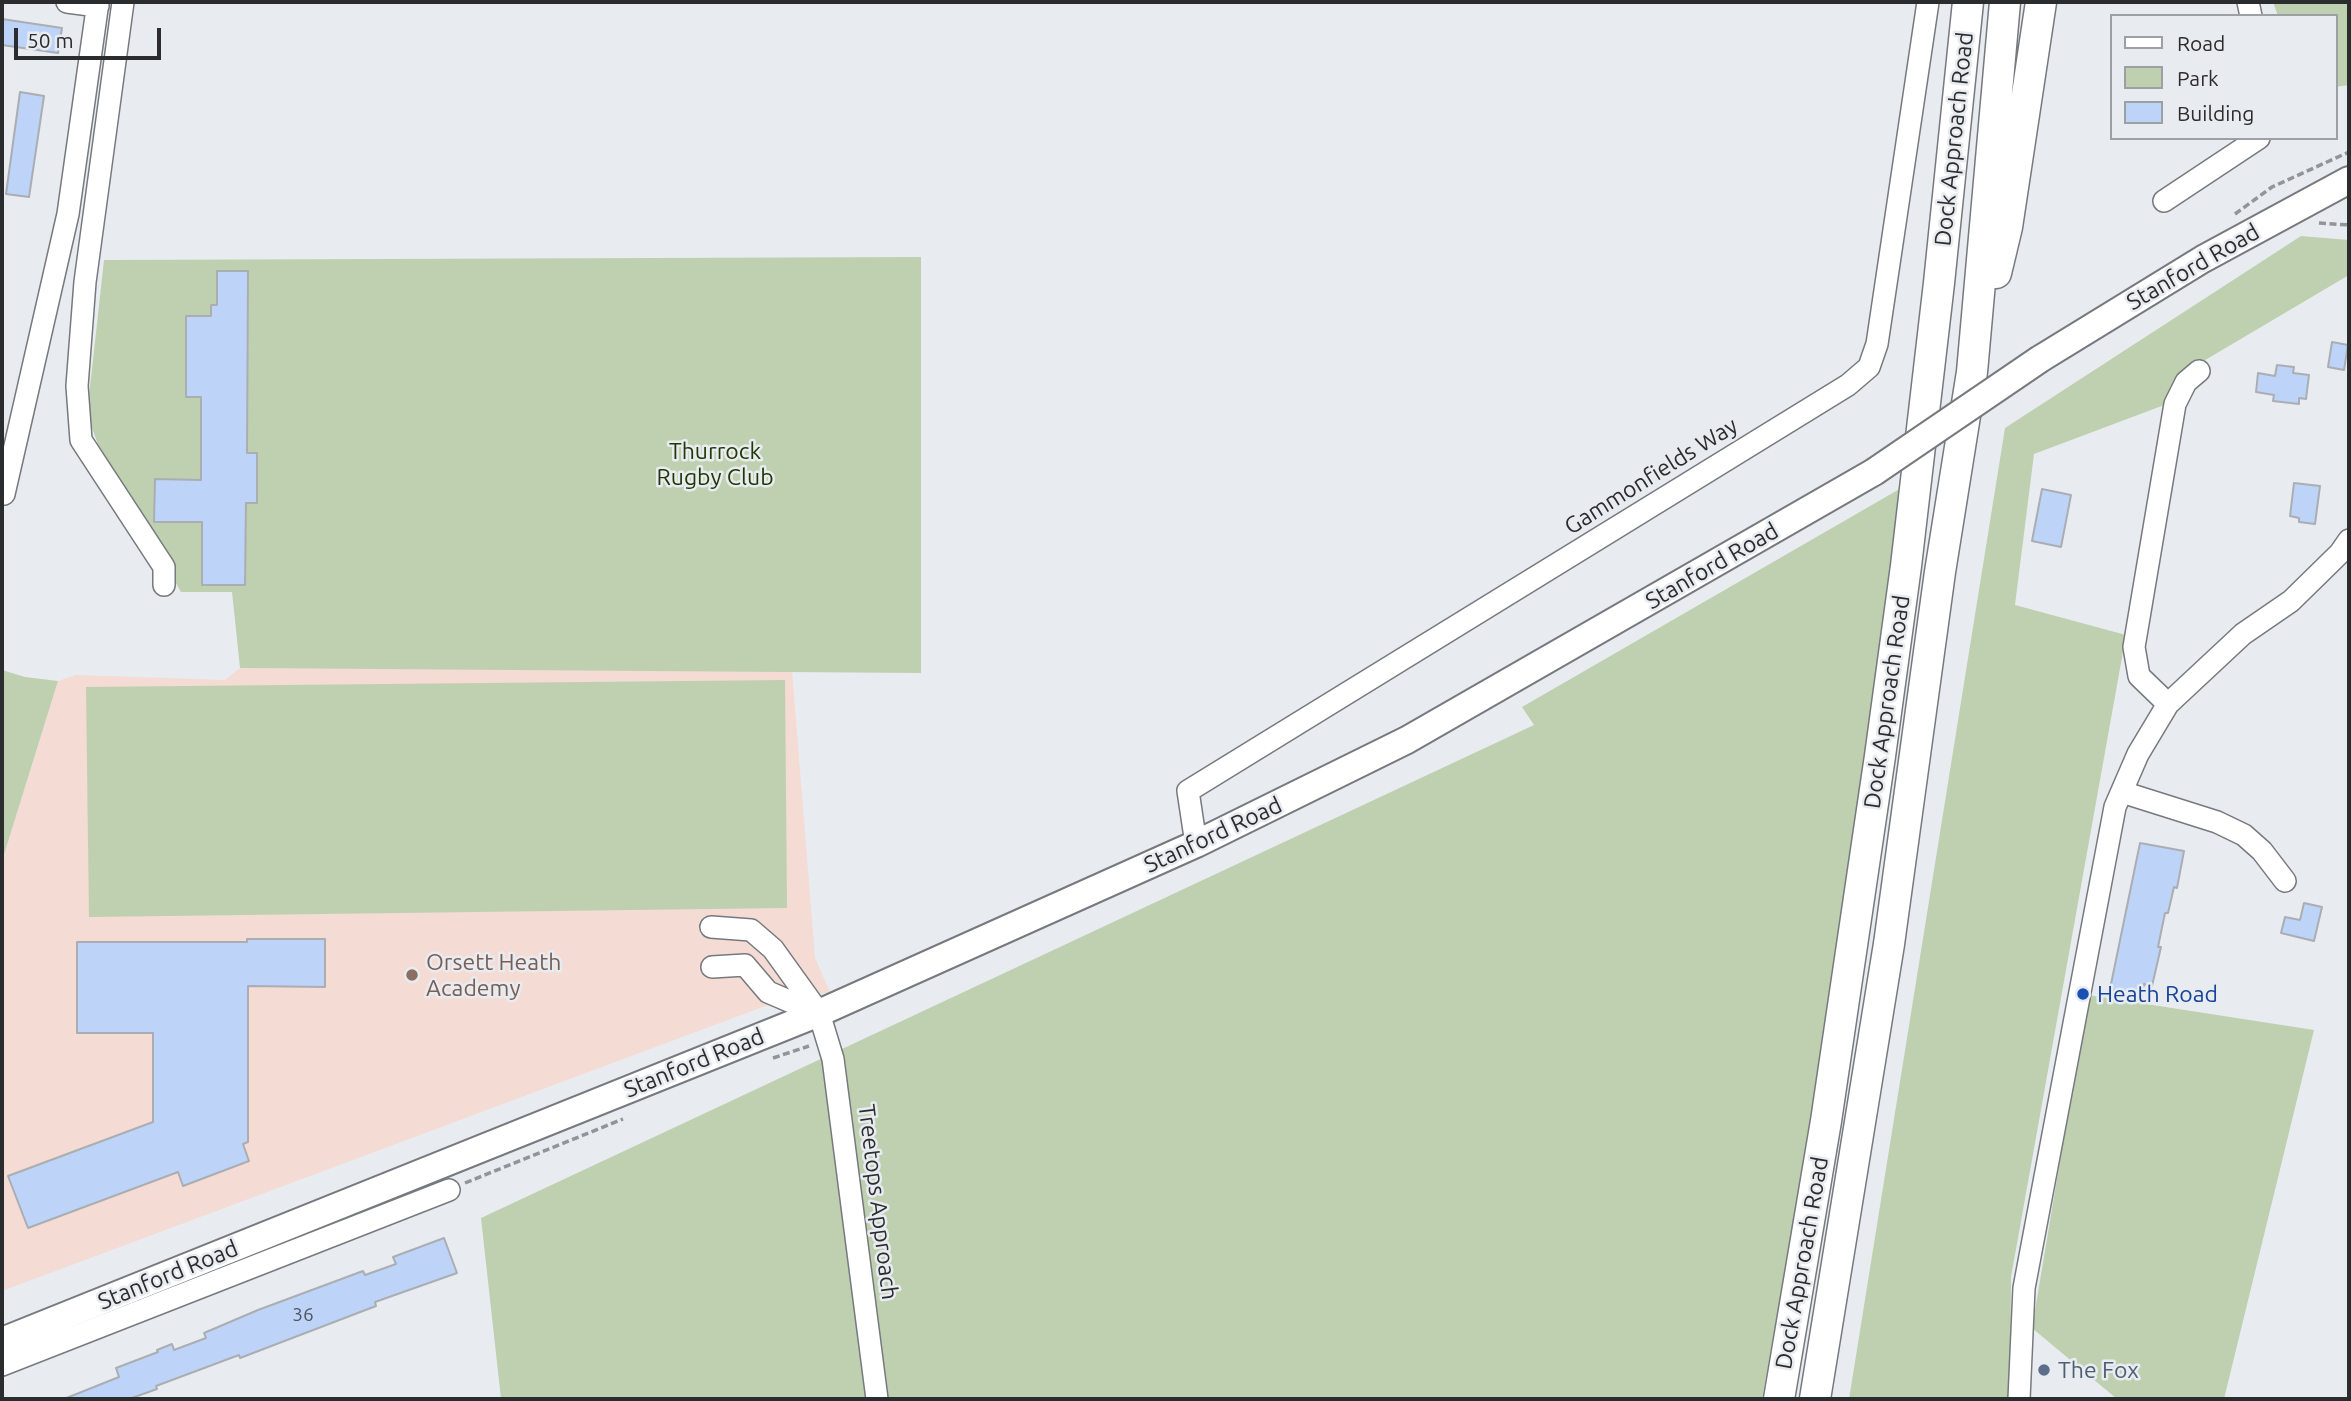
<!DOCTYPE html>
<html>
<head>
<meta charset="utf-8">
<style>
  body { margin:0 }
  #map { position:relative; width:2351px; height:1401px; overflow:hidden; background:#e8ecf1; font-family:Ubuntu,sans-serif }
  canvas { display:block }
  .frame { position:absolute; inset:0; border:4px solid #2a2c2e; pointer-events:none }
  .legend { position:absolute; left:2110px; top:14px; width:228px; height:126px; box-sizing:border-box; background:#e8ecf1; border:2px solid #9c9fa3; margin:0; padding:9px 12px; list-style:none; font-size:21px; color:#2a2c2e }
  .legend li { display:flex; align-items:center; gap:14px; height:35px }
  .legend b { width:35px; border:2px solid #9c9fa3 }
  .scale { position:absolute; left:14px; top:28px; width:147px; height:32px; box-sizing:border-box; border:4px solid #2a2c2e; border-top:0; padding-left:9px; font-size:21px; line-height:24px; white-space:nowrap; color:#2a2c2e; -webkit-text-stroke:5px #e8ecf1; paint-order:stroke }
</style>
</head>
<body>
<div id="map">
<canvas width="2351" height="1401"></canvas>
<div class="frame"></div>
<ul class="legend">
<li><b style="height:9px;background:#fff"></b>Road</li>
<li><b style="height:19px;background:#bfd0b0"></b>Park</li>
<li><b style="height:19px;background:#bdd4f8"></b>Building</li>
</ul>
<div class="scale">50 m</div>
</div>
<script>
const c = document.querySelector('canvas').getContext('2d');
c.lineJoin = 'round';
function fillPath(path, color) { c.fillStyle = color; c.fill(path, 'evenodd'); }
const toPath = rows => new Path2D(rows.map(r => 'M' + r).join(''));
function trace(path, color, width, dash) { c.strokeStyle = color; c.lineWidth = width; c.lineCap = dash ? 'butt' : 'round'; c.setLineDash(dash || []); c.stroke(path); }
function drawText(font, color, halo, rows, align = 'center') {
  c.font = font + ' Ubuntu,sans-serif'; c.lineWidth = 5; c.setLineDash([]); c.textBaseline = 'middle'; c.strokeStyle = halo; c.fillStyle = color; for (const [text, x, y, turn = 0] of rows) {
    c.save(); c.translate(x, y); c.rotate((+turn || 0) * Math.PI / 180); c.textAlign = isNaN(turn) ? turn : align; if (halo) c.strokeText(text, 0, 0); c.fillText(text, 0, 0); c.restore();
  }
}
fillPath(toPath([
  [240,668,792,670,815,958,830,992,768,1005,2,1291,2,861,58,681,76,675,225,680]
]), '#f4dbd3');
fillPath(toPath([
  [2273,2,2349,2,2349,85,2335,87,2335,16,2278,16],
  [2301,236,2349,240,2349,275,2185,372,2167,404,2034,454,2015,605,2126,635,2011,1277,2010,1399,1849,1399,2005,428],
  [921,257,921,673,240,668,232,592,181,592,100,450,87,414,104,260],
  [1903,487,1814,1109,1762,1399,501,1399,481,1218,1534,725,1522,707],
  [2,670,25,677,58,681,2,861],
  [785,680,787,908,89,917,86,687],
  [2088,995,2314,1030,2224,1399,2117,1399,2032,1328]
]), '#bfd0b0');
const building = toPath([
  [2,19,62,28,58,53,2,45,2,19],
  [20,92,44,96,29,197,6,194,20,92],
  [217,271,248,271,247,453,257,453,257,503,246,503,245,585,202,585,202,522,154,522,155,479,201,480,201,397,186,397,186,316,211,316,211,305,217,305,217,271],
  [2332,342,2348,345,2344,370,2328,367,2332,342],
  [2277,365,2294,367,2293,373,2309,375,2306,399,2299,398,2299,404,2273,401,2274,395,2256,392,2258,373,2275,376,2277,365],
  [2294,483,2320,486,2315,524,2299,522,2299,518,2290,516,2294,483],
  [2042,489,2071,495,2061,547,2032,541,2042,489],
  [2140,843,2184,851,2177,888,2174,887,2168,913,2165,913,2158,947,2161,947,2152,986,2144,984,2142,996,2110,989,2140,843],
  [2304,903,2322,907,2314,941,2281,933,2285,917,2300,920,2304,903],
  [247,939,325,939,325,987,248,986,248,1142,243,1144,249,1161,183,1186,178,1172,28,1228,8,1176,153,1122,153,1033,77,1033,77,942,247,942,247,939],
  [444,1238,457,1273,375,1302,376,1306,240,1358,239,1355,156,1386,157,1389,129,1399,64,1399,119,1377,116,1368,158,1352,157,1350,172,1344,174,1350,206,1338,204,1333,258,1310,363,1271,365,1275,396,1264,393,1257,444,1238]
]);
fillPath(building, '#bdd4f8');
trace(building, '#aaaeb3', 2);
const minor = toPath([
  [67,2,98,6],
  [123,2,85,282,77,386,81,440,164,567,164,585],
  [2248,2,2251,16],
  [2164,201,2259,138],
  [2,493,4,494,68,214,98,2],
  [2168,704,2139,676,2134,647,2175,404,2186,382,2199,371],
  [2122,792,2217,822,2244,835,2262,851,2285,881],
  [1196,844,1188,791,1848,385,1869,367,1877,344,1928,2],
  [711,927,751,930,773,949,819,1013,833,1059,877,1399],
  [712,967,745,965,768,992,817,1013],
  [2,1365,449,1190],
  [2019,1399,2024,1288,2115,807,2138,754,2168,704,2243,634,2291,601,2340,553,2349,540]
]);
const major = toPath([
  [2040,359,2203,259,2349,180],
  [2,1341,819,1013,1196,844,1407,740,1874,472]
]);
const highway = toPath([
  [1996,273,2007,227,2041,2],
  [1779,1399,1826,1121,1880,756,1906,566,1939,283,1968,2],
  [1815,1399,1889,944,1940,572,1972,372,2005,2]
]);
trace(minor, '#76797e', 24);
trace(major, '#76797e', 30);
trace(highway, '#76797e', 33);
trace(toPath([
  [2235,214,2272,187,2349,152],
  [2319,223,2349,225],
  [773,1058,809,1046],
  [465,1183,623,1119]
]), '#919498', 3.5, [7, 3.5]);
trace(minor, '#fff', 21);
trace(major, '#fff', 26);
trace(highway, '#fff', 30);
const majorBridge = toPath([
  [1874,472,2040,359]
]);
trace(majorBridge, '#76797e', 30, []);
trace(majorBridge, '#fff', 26);
for (const [x, y, r, color] of [
  [412,975,7,"#8d6e63"],
  [2083,994,7,"#1a4fb4"],
  [2044,1370,7,"#5c6f8a"]
]) { const dot = new Path2D(); dot.arc(x, y, r, 0, 2 * Math.PI); c.fillStyle = color; c.fill(dot); trace(dot, '#e8ecf1', 2.5); }
drawText('19px', '#4f5660', null, [
  ["36",303,1315]
]);
drawText('23px', '#2a2c2e', '#e8ecf1', [
  ["Dock Approach Road",1954,139,-84],
  ["Stanford Road",2193,267,-30],
  ["Gammonfields Way",1651,476,-32],
  ["Stanford Road",1712,566,-30],
  ["Dock Approach Road",1887,702,-82],
  ["Stanford Road",1213,835,-25],
  ["Stanford Road",694,1063,-22],
  ["Treetops Approach",878,1202,83],
  ["Dock Approach Road",1802,1263,-80],
  ["Stanford Road",168,1275,-22]
]);
drawText('23px', '#213800', '#e8ecf1', [
  ["Thurrock",715,451],
  ["Rugby Club",715,477]
]);
drawText('23px', '#785e54', '#e8ecf1', [
  ["Orsett Heath",426,962],
  ["Academy",426,988]
], 'left');
drawText('23px', '#164399', '#e8ecf1', [
  ["Heath Road",2097,994]
], 'left');
drawText('23px', '#4e5e75', '#e8ecf1', [
  ["The Fox",2058,1370]
], 'left');
</script>
</body>
</html>
